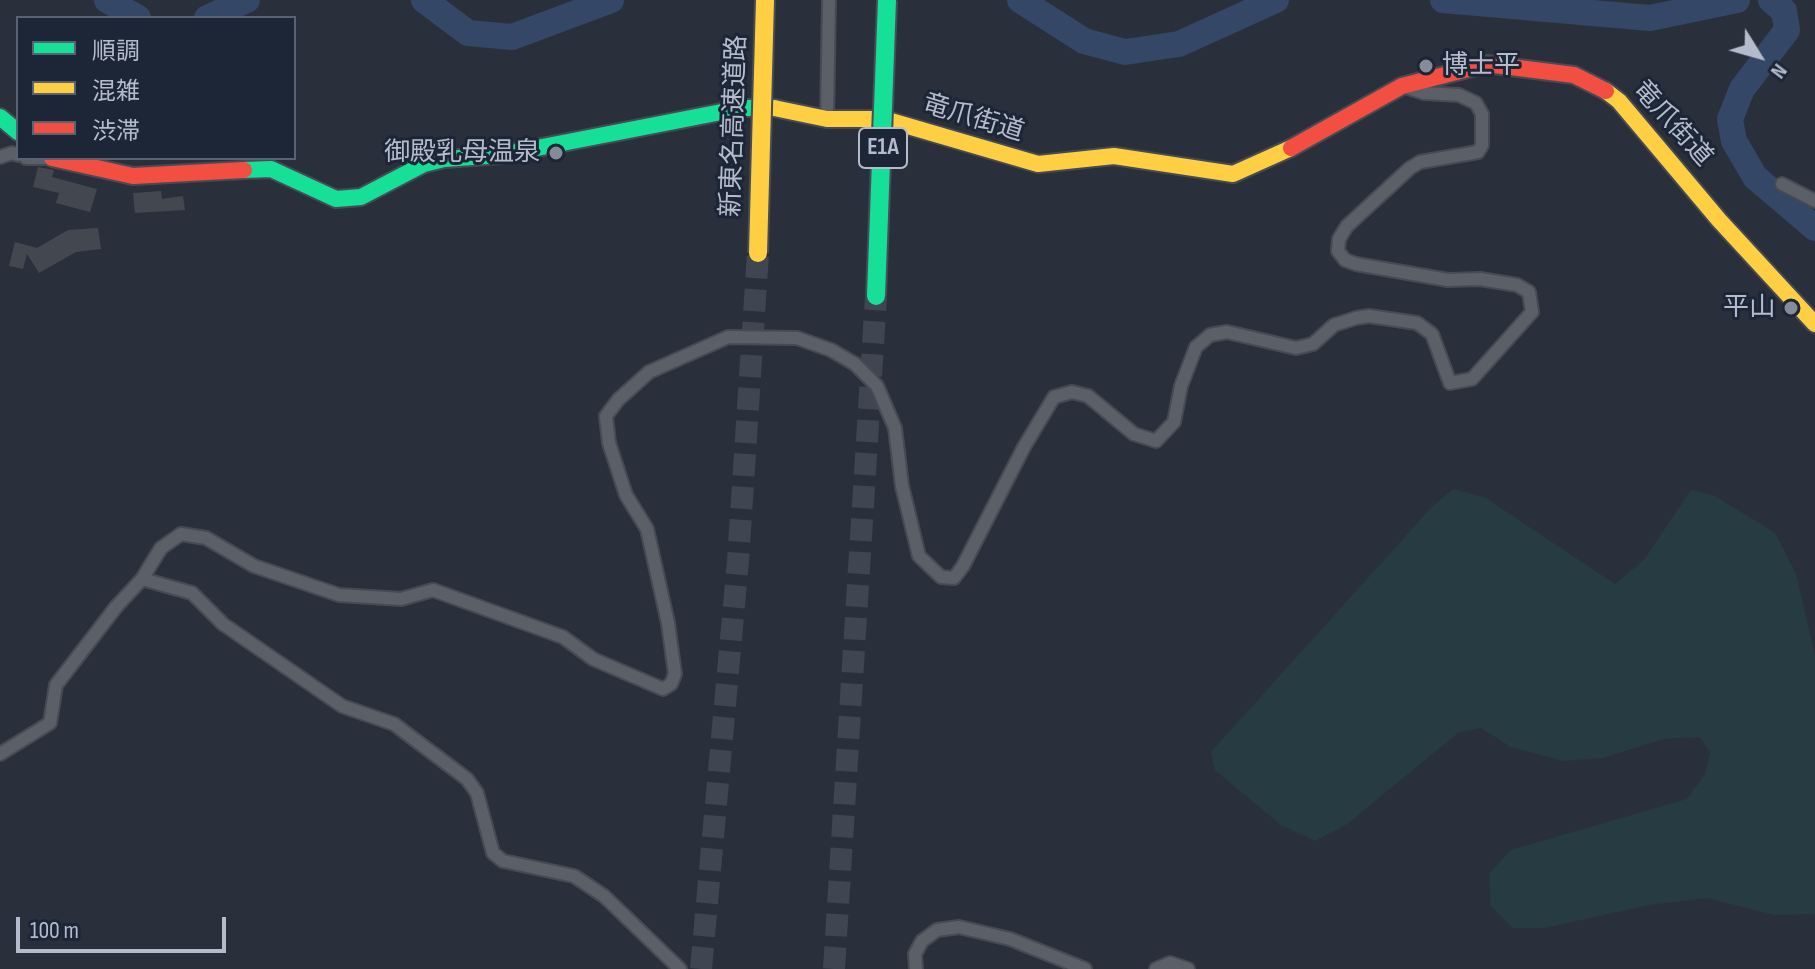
<!DOCTYPE html>
<html>
<head>
<meta charset="utf-8">
<style>
  body { margin:0 }
  #map { position:relative; width:1815px; height:969px; overflow:hidden; background:#2a303b; font-family:"Sofia Sans Condensed","Noto Sans JP",sans-serif }
  canvas { display:block }
  .legend { position:absolute; left:16px; top:16px; width:280px; height:144px; box-sizing:border-box; background:#1c2636; border:2px solid #596272; margin:0; padding:10px 14px; list-style:none; font-size:24px; color:#b4bccc }
  .legend li { display:flex; align-items:center; gap:16px; height:40px }
  .legend b { width:40px; border:2px solid #596272 }
  .north { position:absolute; left:1719px; top:16px; width:80px; height:80px; -webkit-text-stroke:6px #1c2636; paint-order:stroke; rotate:127deg; font-size:22px; font-weight:700; line-height:32px; text-align:center; color:#b4bccc }
  .north::after { content:''; display:block; margin:auto; width:28px; height:36px; background:#b4bccc; clip-path:polygon(50% 0,100% 100%,50% 72%,0 100%) }
  .scale { position:absolute; left:16px; top:917px; width:210px; height:36px; box-sizing:border-box; border:4px solid #b4bccc; border-top:0; padding-left:10px; font-size:24px; line-height:28px; white-space:nowrap; color:#b4bccc; -webkit-text-stroke:6px #1c2636; paint-order:stroke }
</style>
</head>
<body>
<div id="map">
<canvas width="1815" height="969"></canvas>
<ul class="legend">
<li><b style="height:10px;background:#16e098"></b>順調</li>
<li><b style="height:10px;background:#ffcf43"></b>混雑</li>
<li><b style="height:10px;background:#f24e42"></b>渋滞</li>
</ul>
<div class="north">N</div>
<div class="scale">100 m</div>
</div>
<script>
const c = document.querySelector('canvas').getContext('2d');
c.lineJoin = 'round';
function fillPath(path, color) { c.fillStyle = color; c.fill(path, 'evenodd'); }
const toPath = rows => new Path2D(rows.map(r => 'M' + r).join(''));
function trace(path, color, width, dash) { c.strokeStyle = color; c.lineWidth = width; c.lineCap = dash ? 'butt' : 'round'; c.setLineDash(dash || []); c.stroke(path); }
function drawText(font, color, halo, rows, align = 'center') {
  c.font = font + ' "Sofia Sans Condensed","Noto Sans JP",sans-serif'; c.lineWidth = 6; c.setLineDash([]); c.textBaseline = 'middle'; c.strokeStyle = halo; c.fillStyle = color; for (const [text, x, y, turn = 0] of rows) {
    c.save(); c.translate(x, y); c.rotate((+turn || 0) * Math.PI / 180); c.textAlign = isNaN(turn) ? turn : align; if (halo) c.strokeText(text, 0, 0); c.fillText(text, 0, 0); c.restore();
  }
}
fillPath(toPath([
  [1453,489,1484,497,1615,584,1644,560,1691,490,1715,496,1775,533,1796,574,1815,655,1815,914,1775,915,1707,898,1649,905,1544,928,1513,928,1491,906,1489,874,1511,850,1687,799,1705,774,1710,752,1700,737,1664,739,1602,758,1563,761,1511,747,1481,728,1459,732,1347,824,1315,841,1281,825,1215,770,1211,752,1430,509]
]), '#263c42');
trace(toPath([
  [107,0,138,18],
  [424,0,468,33,512,37,611,0],
  [1020,0,1084,41,1125,52,1179,44,1276,0],
  [1443,0,1650,18,1737,0],
  [1771,0,1784,11,1787,30,1742,89,1730,119,1734,141,1755,177,1815,228],
  [207,18,247,0]
]), '#344766', 26);
fillPath(toPath([
  [38,167,54,170,52,177,97,189,90,212,56,203,59,193,33,187],
  [161,191,162,199,183,196,185,210,135,213,133,193],
  [98,228,101,249,76,252,39,273,27,254,23,269,9,266,15,242,37,248,68,230]
]), '#424750');
trace(toPath([
  [701,969,738,561,758,253],
  [834,969,876,296]
]), '#3f4551', 22, [22, 11]);
const street = toPath([
  [827,119,829,0],
  [0,157,12,153,18,155],
  [26,158,51,158],
  [1782,184,1815,201],
  [142,579,192,593,223,624,342,706,394,724,467,779,477,793,493,853,503,861,574,876,604,896,680,969],
  [0,754,50,723,56,685,116,607,142,579,161,548,181,534,206,538,254,566,339,595,401,599,433,590,563,637,593,659,663,689,671,684,675,674,668,623,647,529,626,495,609,443,606,416,618,400,649,372,728,337,797,338,831,350,855,364,877,386,895,428,902,486,919,556,941,577,954,578,963,566,1024,447,1054,397,1072,392,1088,396,1134,434,1156,441,1174,422,1181,386,1196,347,1210,335,1227,332,1296,348,1313,344,1334,325,1356,318,1369,316,1417,323,1432,334,1450,383,1472,379,1532,312,1529,292,1517,285,1480,279,1448,280,1356,264,1345,260,1338,251,1339,239,1347,226,1410,168,1420,162,1478,152,1482,145,1482,114,1476,103,1459,95,1424,93,1402,86],
  [916,969,915,954,922,941,937,930,959,927,1010,939,1085,969],
  [1156,969,1170,963,1188,969]
]);
const fast = toPath([
  [0,117,18,132],
  [244,170,271,169,336,199,361,197,424,164,444,159,501,155,742,108,774,108]
]);
const slow = toPath([
  [1606,91,1619,101,1719,220,1815,324],
  [774,108,827,119,884,119,1038,164,1114,156,1233,174,1291,148]
]);
const jam = toPath([
  [1291,148,1402,86,1487,64,1574,75,1606,91],
  [52,158,133,176,244,170]
]);
trace(street, '#464b53', 16);
trace(fast, '#464b53', 20);
trace(slow, '#464b53', 20);
trace(jam, '#464b53', 20);
trace(street, '#5a5f68', 12);
trace(fast, '#16e098', 16);
trace(slow, '#ffcf43', 16);
trace(jam, '#f24e42', 16);
const fastBridge = toPath([
  [876,296,887,0]
]);
const slowBridge = toPath([
  [758,253,765,0]
]);
trace(fastBridge, '#474c56', 22, []);
trace(slowBridge, '#474c56', 22, []);
trace(fastBridge, '#16e098', 18);
trace(slowBridge, '#ffcf43', 18);
for (const [x, y, r, color] of [
  [1426,66,8,"#848b99"],
  [556,153,8,"#848b99"],
  [1791,308,8,"#848b99"]
]) { const dot = new Path2D(); dot.arc(x, y, r, 0, 2 * Math.PI); c.fillStyle = color; c.fill(dot); trace(dot, '#1c2636', 3); }
for (const [x, y, w] of [
  [883,148,48]
]) { const box = new Path2D(); box.roundRect(x - w / 2, y - 20, w, 40, 6); c.fillStyle = '#1c2636'; c.fill(box); trace(box, '#b4bccc', 2); }
drawText('bold 24px', '#b4bccc', null, [
  ["E1A",883,148]
]);
drawText('26px', '#b4bccc', '#1c2636', [
  ["博士平",1442,66,"left"],
  ["御殿乳母温泉",540,153],
  ["平山",1775,308]
], 'right');
drawText('26px', '#b4bccc', '#1c2636', [
  ["竜爪街道",973,119,17],
  ["竜爪街道",1672,124,48],
  ["新東名高速道路",735,126,-88]
]);
</script>
</body>
</html>
